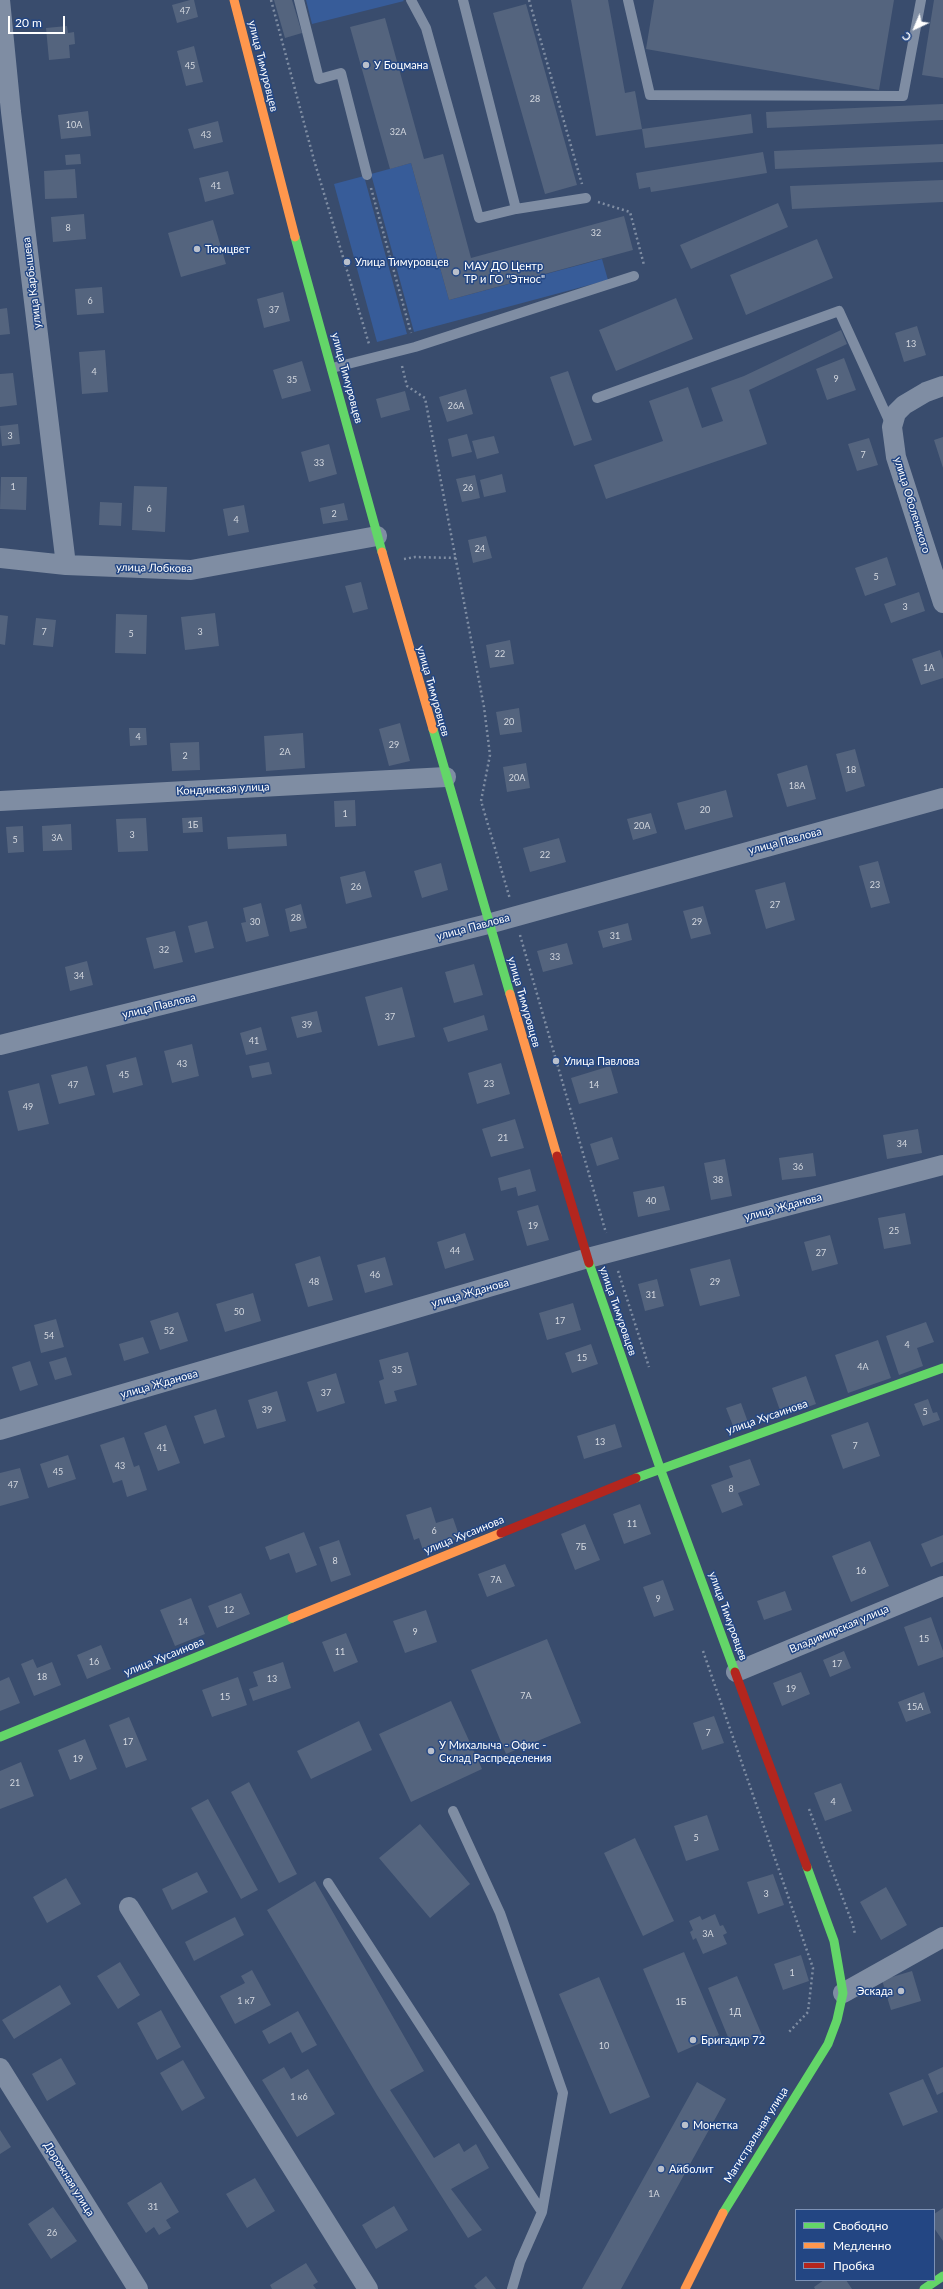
<!DOCTYPE html>
<html>
<head>
<meta charset="utf-8">
<style>
  body { margin:0 }
  #map { position:relative; width:943px; height:2289px; overflow:hidden; background:#394c6d; font-family:Lato,sans-serif }
  canvas { display:block }
  .legend { position:absolute; left:795px; top:2209px; width:140px; height:72px; box-sizing:border-box; background:#234683; border:1px solid #7b90b5; margin:0; padding:5px 7px; list-style:none; font-size:12px; color:#fff }
  .legend li { display:flex; align-items:center; gap:8px; height:20px }
  .legend b { width:20px; border:1px solid #7b90b5 }
  .north { position:absolute; left:895px; top:8px; width:40px; height:40px; -webkit-text-stroke:3px #234683; paint-order:stroke; rotate:224deg; font-size:11px; font-weight:700; line-height:16px; text-align:center; color:#fff }
  .north::after { content:''; display:block; margin:auto; width:14px; height:18px; background:#fff; clip-path:polygon(50% 0,100% 100%,50% 72%,0 100%) }
  .scale { position:absolute; left:8px; top:16px; width:57px; height:18px; box-sizing:border-box; border:2px solid #fff; border-top:0; padding-left:5px; font-size:12px; line-height:14px; white-space:nowrap; color:#fff; -webkit-text-stroke:3px #234683; paint-order:stroke }
</style>
</head>
<body>
<div id="map">
<canvas width="943" height="2289"></canvas>
<ul class="legend">
<li><b style="height:5px;background:#63d668"></b>Свободно</li>
<li><b style="height:5px;background:#ff974d"></b>Медленно</li>
<li><b style="height:5px;background:#b3261e"></b>Пробка</li>
</ul>
<div class="north">С</div>
<div class="scale">20 m</div>
</div>
<script>
const c = document.querySelector('canvas').getContext('2d');
c.lineJoin = 'round';
function fillPath(path, color) { c.fillStyle = color; c.fill(path, 'evenodd'); }
const toPath = rows => new Path2D(rows.map(r => 'M' + r).join(''));
function trace(path, color, width, dash) { c.strokeStyle = color; c.lineWidth = width; c.lineCap = dash ? 'butt' : 'round'; c.setLineDash(dash || []); c.stroke(path); }
function drawText(font, color, halo, rows, align = 'center') {
  c.font = font + ' Lato,sans-serif'; c.lineWidth = 3; c.setLineDash([]); c.textBaseline = 'middle'; c.strokeStyle = halo; c.fillStyle = color; for (const [text, x, y, turn = 0] of rows) {
    c.save(); c.translate(x, y); c.rotate((+turn || 0) * Math.PI / 180); c.textAlign = isNaN(turn) ? turn : align; if (halo) c.strokeText(text, 0, 0); c.fillText(text, 0, 0); c.restore();
  }
}
fillPath(toPath([
  [306,0,403,0,404,1,312,24],
  [411,163,449,300,602,259,608,280,414,332,371,174],
  [364,176,407,334,377,342,334,184]
]), '#375c99');
fillPath(toPath([
  [190,0,194,0,198,17,177,23,172,5],
  [274,0,292,0,302,33,285,38],
  [571,0,608,0,625,93,635,91,642,129,596,136],
  [654,0,894,0,879,90,646,49],
  [934,0,943,0,943,78,922,75],
  [526,4,577,185,545,194,493,13],
  [385,18,424,159,443,154,471,258,624,216,633,250,449,300,411,163,390,169,350,27],
  [67,26,68,33,74,32,75,44,69,45,70,58,49,60,46,28],
  [194,46,203,82,186,86,177,51],
  [943,104,943,120,767,128,766,112],
  [88,111,91,136,61,139,58,115],
  [751,114,753,133,645,148,642,129],
  [218,121,223,142,194,149,188,129],
  [943,144,943,162,775,169,774,151],
  [763,152,767,173,651,192,650,187,639,189,636,173],
  [80,154,81,164,66,165,65,155],
  [75,169,77,198,45,199,44,171],
  [228,171,234,194,205,202,199,178],
  [943,180,943,202,792,209,790,186],
  [778,203,788,227,691,269,680,245],
  [84,214,86,239,53,242,51,217],
  [213,220,226,264,181,277,168,233],
  [817,239,833,278,746,315,730,275],
  [102,287,104,313,77,315,75,289],
  [283,292,290,321,264,328,257,299],
  [676,298,693,339,616,371,599,330],
  [7,308,10,334,0,335,0,309],
  [917,326,926,355,904,362,895,333],
  [841,330,847,344,749,390,767,444,606,499,594,465,663,441,649,401,688,387,702,428,723,421,711,388,744,376],
  [105,350,108,392,82,394,79,352],
  [844,358,856,390,827,400,816,369],
  [302,361,311,391,282,399,273,370],
  [568,371,592,440,574,446,550,377],
  [13,373,17,405,0,407,0,374],
  [466,389,473,414,447,422,439,397],
  [405,391,410,410,381,418,376,399],
  [18,424,20,444,2,446,0,426],
  [467,434,472,452,452,457,448,439],
  [494,436,499,453,477,459,472,441],
  [943,437,943,468,934,440],
  [869,438,878,465,857,471,848,444],
  [329,444,337,474,309,482,301,452],
  [502,474,506,492,484,497,480,480],
  [475,475,480,498,462,502,456,479],
  [1,477,27,477,26,510,0,509],
  [134,486,167,487,165,532,132,530],
  [100,502,122,503,121,526,99,525],
  [344,503,348,520,323,524,320,508],
  [244,505,249,532,228,536,223,509],
  [486,536,492,558,473,563,468,540],
  [887,557,896,585,865,596,855,568],
  [361,582,368,609,353,613,345,586],
  [919,592,925,611,891,623,884,604],
  [215,613,219,646,185,650,181,617],
  [116,614,147,615,146,654,115,653],
  [0,615,8,616,5,645,0,644],
  [36,618,56,620,53,647,33,645],
  [510,640,514,664,490,668,486,645],
  [940,650,943,659,943,678,921,685,912,659],
  [519,708,522,732,500,735,496,712],
  [400,723,410,761,389,766,379,729],
  [129,728,146,728,147,745,130,746],
  [303,733,305,768,266,771,264,736],
  [199,742,200,770,172,771,170,743],
  [855,749,865,786,846,792,836,754],
  [526,763,530,788,507,792,503,767],
  [807,765,816,799,787,807,777,774],
  [726,790,733,817,685,830,677,803],
  [355,800,356,826,335,827,334,801],
  [651,813,657,833,633,840,627,819],
  [202,817,203,832,183,833,182,818],
  [146,818,148,851,118,852,116,819],
  [71,824,72,850,43,851,42,826],
  [23,826,24,852,8,853,6,827],
  [286,834,287,846,228,849,227,837],
  [559,838,566,862,530,872,523,848],
  [878,861,890,903,871,908,859,866],
  [441,863,448,890,422,898,414,871],
  [365,871,372,897,346,904,340,877],
  [785,882,795,920,766,929,755,890],
  [261,903,269,936,246,942,241,923,246,922,243,908],
  [301,904,307,928,290,932,285,909],
  [703,906,711,934,691,939,683,911],
  [207,921,214,948,195,953,188,926],
  [628,923,632,940,603,948,598,931],
  [175,931,183,962,154,969,146,938],
  [567,943,573,964,543,972,537,951],
  [87,961,93,985,70,991,65,967],
  [474,964,483,995,454,1003,445,972],
  [402,987,415,1037,378,1046,365,997],
  [317,1011,322,1032,297,1038,291,1017],
  [484,1015,488,1030,448,1042,443,1028],
  [261,1027,267,1050,246,1055,240,1033],
  [192,1044,199,1076,172,1083,164,1051],
  [136,1057,143,1085,113,1093,106,1065],
  [269,1062,272,1074,252,1078,249,1066],
  [501,1063,510,1094,477,1104,468,1073],
  [87,1066,95,1095,59,1104,51,1075],
  [610,1066,618,1093,579,1104,571,1078],
  [39,1083,49,1124,18,1131,8,1091],
  [515,1119,524,1148,491,1157,482,1129],
  [918,1129,922,1153,887,1159,883,1135],
  [612,1137,619,1159,597,1166,590,1144],
  [813,1153,816,1176,782,1180,779,1158],
  [725,1159,732,1196,711,1200,704,1163],
  [530,1169,536,1191,518,1196,516,1187,501,1191,498,1178],
  [664,1186,670,1210,638,1217,633,1192],
  [538,1205,549,1240,527,1246,517,1211],
  [905,1213,911,1244,884,1249,878,1218],
  [465,1233,474,1260,445,1269,437,1242],
  [830,1235,838,1264,812,1271,804,1242],
  [320,1256,333,1300,308,1307,295,1264],
  [385,1257,393,1285,365,1293,357,1265],
  [730,1259,740,1296,700,1306,690,1269],
  [657,1279,664,1306,645,1311,638,1284],
  [253,1293,261,1321,225,1332,216,1304],
  [573,1303,581,1330,547,1340,539,1313],
  [178,1312,188,1341,160,1350,150,1321],
  [56,1319,64,1347,41,1353,34,1325],
  [926,1322,934,1342,917,1348,923,1366,899,1375,886,1336],
  [143,1337,149,1353,124,1361,119,1344],
  [878,1340,891,1378,848,1393,835,1355],
  [591,1344,598,1364,572,1373,565,1353],
  [408,1352,417,1385,394,1391,397,1401,385,1404,379,1381,384,1379,379,1360],
  [66,1357,72,1375,55,1380,49,1362],
  [30,1361,38,1385,20,1391,12,1367],
  [336,1373,345,1403,317,1412,307,1382],
  [806,1376,816,1404,782,1416,772,1388],
  [277,1391,286,1421,257,1429,248,1400],
  [928,1399,933,1413,937,1412,940,1420,923,1426,914,1404],
  [741,1403,749,1425,735,1431,726,1408],
  [216,1409,225,1437,204,1444,194,1416],
  [868,1422,880,1456,843,1469,831,1435],
  [615,1424,622,1447,584,1459,577,1436],
  [166,1425,180,1463,158,1471,144,1433],
  [124,1437,134,1467,139,1465,147,1490,127,1497,122,1480,113,1483,100,1445],
  [68,1455,76,1479,48,1488,40,1464],
  [750,1459,760,1485,738,1493,743,1505,722,1513,711,1485,733,1477,729,1466],
  [20,1468,29,1498,0,1506,0,1473],
  [640,1504,651,1534,624,1544,613,1514],
  [431,1507,436,1523,453,1518,460,1538,423,1550,419,1538,414,1540,406,1515],
  [585,1524,600,1560,575,1570,561,1534],
  [304,1532,317,1565,296,1573,289,1553,270,1560,265,1547],
  [943,1535,943,1562,931,1567,921,1544],
  [339,1540,351,1575,331,1582,319,1547],
  [870,1541,889,1586,851,1602,832,1556],
  [505,1564,515,1586,487,1597,478,1574],
  [663,1580,674,1610,654,1617,643,1587],
  [785,1591,792,1610,764,1620,757,1601],
  [241,1593,250,1614,217,1628,208,1606],
  [191,1598,205,1634,175,1646,160,1610],
  [426,1610,437,1642,405,1653,393,1621],
  [931,1617,943,1651,943,1657,918,1666,904,1627],
  [346,1633,358,1662,334,1672,322,1642],
  [547,1639,581,1723,506,1754,471,1670],
  [101,1645,111,1669,87,1679,77,1655],
  [844,1651,851,1668,830,1677,823,1660],
  [33,1659,37,1668,52,1662,61,1685,34,1696,21,1664],
  [283,1662,291,1688,253,1701,249,1689,258,1686,253,1672],
  [801,1672,810,1694,782,1706,773,1683],
  [9,1677,20,1703,0,1711,0,1681],
  [238,1677,247,1705,212,1717,202,1690],
  [924,1692,931,1713,906,1722,898,1702],
  [451,1701,482,1769,411,1802,379,1734],
  [714,1716,724,1743,702,1750,693,1723],
  [129,1717,147,1760,126,1768,109,1725],
  [359,1721,372,1750,311,1779,297,1751],
  [85,1739,97,1769,70,1780,58,1750],
  [21,1762,34,1796,0,1809,0,1771],
  [249,1782,297,1874,279,1883,231,1792],
  [841,1783,852,1811,825,1821,814,1793],
  [208,1799,258,1890,241,1899,191,1808],
  [707,1815,719,1850,686,1861,674,1826],
  [420,1824,470,1884,430,1918,379,1858],
  [635,1838,674,1921,643,1936,604,1853],
  [197,1872,208,1892,172,1910,162,1889],
  [773,1874,784,1905,758,1914,747,1882],
  [66,1878,81,1904,47,1923,33,1897],
  [315,1881,424,2071,390,2090,434,2158,459,2143,464,2152,476,2144,489,2168,451,2189,482,2230,468,2238,377,2095,267,1910],
  [886,1887,907,1925,881,1940,860,1902],
  [715,1914,720,1926,723,1925,727,1933,723,1935,727,1944,703,1954,696,1938,693,1940,690,1932,693,1930,689,1921,700,1916,702,1920],
  [235,1917,244,1935,194,1961,185,1942],
  [684,1952,719,2035,678,2053,643,1969],
  [801,1955,809,1981,783,1990,774,1964],
  [120,1962,140,1995,118,2009,97,1976],
  [252,1970,271,2005,235,2024,220,1996,245,1983,241,1976],
  [912,1971,921,2001,891,2010,882,1980],
  [737,1976,762,2035,732,2047,708,1988],
  [599,1977,650,2097,610,2114,559,1994],
  [60,1985,71,2004,14,2039,2,2020],
  [161,2010,181,2047,157,2060,137,2023],
  [298,2011,317,2045,302,2053,291,2032,269,2044,262,2031],
  [61,2058,76,2084,47,2101,32,2074],
  [183,2060,205,2098,182,2111,160,2073],
  [284,2067,291,2079,308,2069,335,2114,297,2137,262,2080],
  [943,2067,943,2092,937,2095,928,2074],
  [923,2079,938,2112,903,2126,889,2093],
  [697,2082,726,2099,621,2289,582,2289],
  [0,2130,11,2147,0,2154],
  [255,2178,275,2211,247,2228,226,2194],
  [161,2182,179,2212,166,2220,171,2228,159,2235,154,2227,146,2233,127,2203],
  [394,2206,408,2230,376,2249,362,2225],
  [53,2207,77,2241,51,2259,28,2224],
  [943,2208,943,2241,934,2228,934,2214],
  [306,2263,318,2282,313,2285,316,2289,272,2289,270,2285],
  [486,2276,496,2289,477,2289,474,2286],
  [824,2280,846,2280,852,2289,815,2289,814,2287]
]), '#54647e');
trace(toPath([
  [271,0,314,160,369,344],
  [529,0,582,184],
  [371,188,411,333],
  [598,202,630,212,644,265],
  [402,366,407,386,425,398,484,707,490,755,481,801,510,899],
  [404,559,415,557,456,558],
  [520,935,606,1233],
  [618,1271,649,1367],
  [703,1651,813,1968,808,2012,789,2032],
  [809,1809,853,1925,855,1934]
]), '#7f8da3', 2.5, [2, 3]);
trace(toPath([
  [299,0,319,79,341,73,367,175],
  [411,0,426,28,479,218,516,209,463,0],
  [628,0,650,95,903,96,921,0],
  [516,209,586,198],
  [332,368,415,347,634,276],
  [597,398,839,311,891,425],
  [453,1811,500,1913,563,2093,542,2212,520,2262,512,2289],
  [328,1883,542,2212]
]), '#7f8da3', 10);
trace(toPath([
  [0,0,11,112,66,565],
  [943,386,926,392,904,405,896,413,892,427,896,457,943,603],
  [0,558,66,565,191,570,377,536],
  [0,801,446,777],
  [0,1045,488,924,943,798],
  [0,1430,588,1258,943,1165],
  [736,1672,943,1586],
  [129,1907,368,2289],
  [843,1993,943,1937],
  [0,2068,138,2289]
]), '#7f8da3', 20);
trace(toPath([
  [295,237,382,552],
  [433,729,510,994],
  [589,1263,660,1468,735,1672],
  [636,1478,943,1368],
  [0,1737,292,1618],
  [723,2213,828,2044,837,2020,843,1993,834,1941,807,1867],
  [924,2289,943,2276]
]), '#63d668', 9);
trace(toPath([
  [234,0,295,237],
  [382,552,433,729],
  [510,994,557,1156],
  [292,1618,501,1533],
  [685,2289,723,2213]
]), '#ff974d', 9);
trace(toPath([
  [557,1156,589,1263],
  [501,1533,636,1478],
  [735,1672,807,1867]
]), '#b3261e', 9);
for (const [x, y, r, color] of [
  [366,65,4,"#bac0cc"],
  [197,249,4,"#bac0cc"],
  [347,262,4,"#bac0cc"],
  [456,272,4,"#bac0cc"],
  [556,1061,4,"#bac0cc"],
  [431,1751,4,"#bac0cc"],
  [901,1991,4,"#bac0cc"],
  [693,2040,4,"#bac0cc"],
  [685,2125,4,"#bac0cc"],
  [661,2169,4,"#bac0cc"]
]) { const dot = new Path2D(); dot.arc(x, y, r, 0, 2 * Math.PI); c.fillStyle = color; c.fill(dot); trace(dot, '#234683', 1.5); }
drawText('9px', '#d4d8df', null, [
  ["47",185,11],
  ["45",190,66],
  ["28",535,99],
  ["10А",74,125],
  ["32А",398,132],
  ["43",206,135],
  ["41",216,186],
  ["8",68,228],
  ["32",596,233],
  ["6",90,301],
  ["37",274,310],
  ["13",911,344],
  ["4",94,372],
  ["9",836,379],
  ["35",292,380],
  ["26А",456,406],
  ["3",10,436],
  ["7",863,455],
  ["33",319,463],
  ["1",13,487],
  ["26",468,488],
  ["6",149,509],
  ["2",334,514],
  ["4",236,520],
  ["24",480,549],
  ["5",876,577],
  ["3",905,607],
  ["7",44,632],
  ["3",200,632],
  ["5",131,634],
  ["22",500,654],
  ["1А",929,668],
  ["20",509,722],
  ["4",138,737],
  ["29",394,745],
  ["2А",285,752],
  ["2",185,756],
  ["18",851,770],
  ["20А",517,778],
  ["18А",797,786],
  ["20",705,810],
  ["1",345,814],
  ["1Б",193,825],
  ["20А",642,826],
  ["3",132,835],
  ["3А",57,838],
  ["5",15,840],
  ["22",545,855],
  ["23",875,885],
  ["26",356,887],
  ["27",775,905],
  ["28",296,918],
  ["30",255,922],
  ["29",697,922],
  ["31",615,936],
  ["32",164,950],
  ["33",555,957],
  ["34",79,976],
  ["37",390,1017],
  ["39",307,1025],
  ["41",254,1041],
  ["43",182,1064],
  ["45",124,1075],
  ["23",489,1084],
  ["47",73,1085],
  ["14",594,1085],
  ["49",28,1107],
  ["21",503,1138],
  ["34",902,1144],
  ["36",798,1167],
  ["38",718,1180],
  ["40",651,1201],
  ["19",533,1226],
  ["25",894,1231],
  ["44",455,1251],
  ["27",821,1253],
  ["46",375,1275],
  ["48",314,1282],
  ["29",715,1282],
  ["31",651,1295],
  ["50",239,1312],
  ["17",560,1321],
  ["52",169,1331],
  ["54",49,1336],
  ["4",907,1345],
  ["15",582,1358],
  ["4А",863,1367],
  ["35",397,1370],
  ["37",326,1393],
  ["39",267,1410],
  ["5",925,1412],
  ["13",600,1442],
  ["7",855,1446],
  ["41",162,1448],
  ["43",120,1466],
  ["45",58,1472],
  ["47",13,1485],
  ["8",731,1489],
  ["11",632,1524],
  ["6",434,1531],
  ["7Б",581,1547],
  ["8",335,1561],
  ["16",861,1571],
  ["7А",496,1580],
  ["9",658,1599],
  ["12",229,1610],
  ["14",183,1622],
  ["9",415,1632],
  ["15",924,1639],
  ["11",340,1652],
  ["16",94,1662],
  ["17",837,1664],
  ["18",42,1677],
  ["13",272,1679],
  ["19",791,1689],
  ["7А",526,1696],
  ["15",225,1697],
  ["15А",915,1707],
  ["7",708,1733],
  ["17",128,1742],
  ["19",78,1759],
  ["21",15,1783],
  ["4",833,1802],
  ["5",696,1838],
  ["3",766,1894],
  ["3А",708,1934],
  ["1",792,1973],
  ["1 к7",246,2001],
  ["1Б",681,2002],
  ["1Д",735,2012],
  ["10",604,2046],
  ["1 к6",299,2097],
  ["1А",654,2194],
  ["31",153,2207],
  ["26",52,2233]
]);
drawText('11px', '#fff', '#234683', [
  ["У Боцмана",374,65],
  ["Тюмцвет",205,249],
  ["Улица Тимуровцев",355,262],
  ["МАУ ДО Центр",464,266],
  ["ТР и ГО \"Этнос\"",464,279],
  ["Улица Павлова",564,1061],
  ["У Михалыча - Офис -",439,1745],
  ["Склад Распределения",439,1758],
  ["Эскада",893,1991,"right"],
  ["Бригадир 72",701,2040],
  ["Монетка",693,2125],
  ["Айболит",669,2169]
], 'left');
drawText('11px', '#fff', '#234683', [
  ["улица Тимуровцев",263,66,76],
  ["улица Карбышева",32,283,-97],
  ["улица Тимуровцев",347,378,75],
  ["улица Оболенского",912,505,73],
  ["улица Лобкова",154,568,1],
  ["улица Тимуровцев",433,691,74],
  ["Кондинская улица",223,789,-3],
  ["улица Павлова",785,841,-15],
  ["улица Павлова",473,927,-15],
  ["улица Тимуровцев",524,1002,74],
  ["улица Павлова",159,1006,-14],
  ["улица Жданова",783,1207,-15],
  ["улица Жданова",470,1293,-16],
  ["улица Тимуровцев",618,1311,71],
  ["улица Жданова",159,1384,-16],
  ["улица Хусаинова",767,1417,-19],
  ["улица Хусаинова",464,1535,-22],
  ["улица Тимуровцев",728,1616,70],
  ["Владимирская улица",839,1629,-23],
  ["улица Хусаинова",164,1657,-22],
  ["Магистральная улица",756,2135,-58],
  ["Дорожная улица",69,2179,58]
]);
</script>
</body>
</html>
